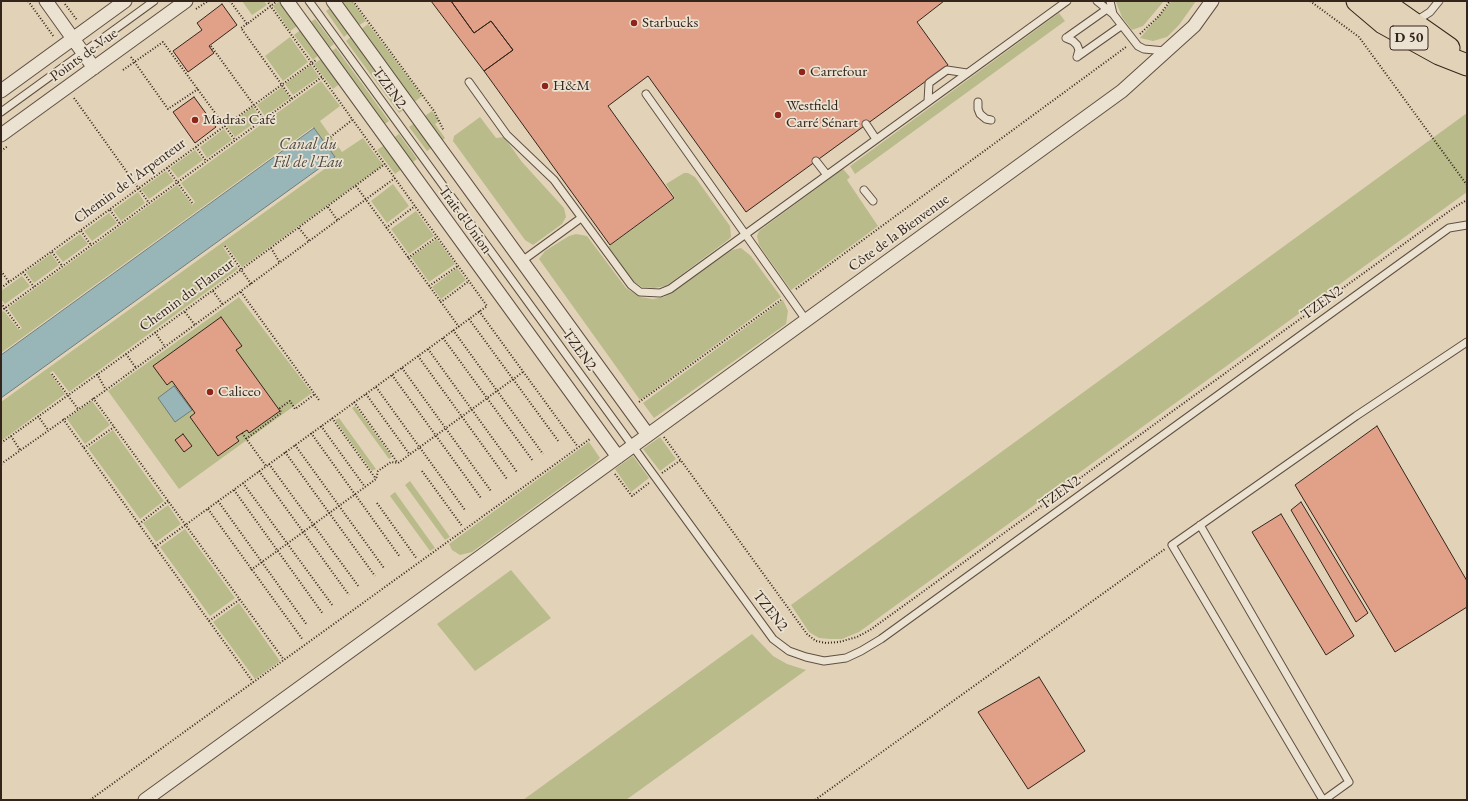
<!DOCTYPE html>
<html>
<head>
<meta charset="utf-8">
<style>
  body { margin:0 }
  #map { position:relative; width:1468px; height:801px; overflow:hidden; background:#e2d3b8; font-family:"EB Garamond",serif }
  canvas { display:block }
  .frame { position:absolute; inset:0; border:2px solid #34251c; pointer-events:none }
</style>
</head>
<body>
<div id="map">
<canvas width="1468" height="801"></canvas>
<div class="frame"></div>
</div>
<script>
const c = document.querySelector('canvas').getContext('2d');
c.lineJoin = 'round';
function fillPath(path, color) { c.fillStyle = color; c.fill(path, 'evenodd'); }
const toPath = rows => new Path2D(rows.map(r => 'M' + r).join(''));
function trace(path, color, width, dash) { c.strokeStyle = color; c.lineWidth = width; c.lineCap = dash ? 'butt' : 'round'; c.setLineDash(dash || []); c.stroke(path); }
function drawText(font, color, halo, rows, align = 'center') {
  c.font = font + ' "EB Garamond",serif'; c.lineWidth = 3.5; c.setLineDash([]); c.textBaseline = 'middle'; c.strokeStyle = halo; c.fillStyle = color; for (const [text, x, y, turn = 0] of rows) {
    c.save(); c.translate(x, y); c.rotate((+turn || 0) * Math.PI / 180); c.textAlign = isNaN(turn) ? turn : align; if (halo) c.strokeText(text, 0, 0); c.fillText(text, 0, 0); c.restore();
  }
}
fillPath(toPath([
  [242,1,264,1,267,5,252,15],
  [280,1,283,1,300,24,290,31,273,6],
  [340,1,352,1,366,21,356,27],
  [1164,1,1143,26,1132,30,1122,17,1116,2],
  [1172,1,1196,1,1179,25,1167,37,1153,41,1140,38],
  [333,6,351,31,344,37,326,11],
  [1059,13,1065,21,855,174,850,166],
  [315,19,334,44,326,50,308,24],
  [368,24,422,96,412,104,359,31],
  [303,28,321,53,313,60,294,35],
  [353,35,406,108,399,113,346,41],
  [290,37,308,62,283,81,265,56],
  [336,48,389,121,382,126,329,53],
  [324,57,342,82,333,89,314,64],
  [311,65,319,77,293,95,285,84],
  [321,81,340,106,320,121,342,152,363,138,383,165,242,267,226,245,223,247,238,269,69,392,53,371,50,373,65,394,1,441,1,402,337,160,313,127,1,353,1,313,4,311,19,330,22,328,8,308,177,185,192,205,195,202,181,183],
  [282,87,290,98,265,116,257,105],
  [253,107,261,118,235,137,227,126],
  [432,111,439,121,435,124,445,138,440,142,422,118],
  [1467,113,1467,192,859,632,842,639,830,639,819,638,809,632,791,605],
  [480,117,496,138,504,137,522,162,564,208,566,217,562,224,533,245,525,240,453,141,454,136],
  [416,122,434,146,427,151,409,127],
  [224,129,232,140,207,158,200,147],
  [399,134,417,159,410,164,392,139],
  [386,144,403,168,395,174,377,150],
  [195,150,203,160,178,178,170,168],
  [843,169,850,177,847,180,878,226,791,290,759,245,757,236,759,231],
  [166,171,174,181,149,199,141,189],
  [684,173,688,173,695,177,730,226,731,237,728,240,666,286,654,288,642,287,633,281,608,247,675,198,666,184],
  [393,184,409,206,387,223,371,201],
  [138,192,145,203,121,221,113,210],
  [416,211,434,236,409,254,391,229],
  [109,213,117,223,92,241,84,231],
  [80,234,88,244,63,262,55,252],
  [576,234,587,236,626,288,640,297,653,299,664,297,732,250,741,248,751,256,781,297,640,400,539,259,545,251,569,236],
  [437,239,455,264,429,282,411,257],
  [51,254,59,265,34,283,26,272],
  [457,268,466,280,441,299,432,287],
  [22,276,30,286,5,304,1,299,1,291],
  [239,297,312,393,179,489,108,391],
  [783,300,788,311,786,324,654,418,643,403],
  [92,401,110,425,85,444,67,419],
  [355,406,392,457,389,459,352,408],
  [339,418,376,469,372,471,335,420],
  [113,430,164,501,140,519,88,448],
  [660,437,676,459,660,471,643,449],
  [589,442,600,458,596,462,472,552,460,555,452,550,449,544],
  [633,456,649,478,631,492,615,469],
  [410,481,450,537,445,540,405,485],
  [395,492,435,548,430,551,390,496],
  [168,505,181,524,156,542,143,523],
  [185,529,235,598,210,616,160,547],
  [511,570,551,618,475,671,437,624],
  [239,603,280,661,255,679,213,622],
  [752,634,773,656,787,664,806,670,626,800,523,800]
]), '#b9bb8b');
const water = toPath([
  [314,128,335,157,1,398,1,355,314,128],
  [174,386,192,410,175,422,158,398,174,386]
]);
fillPath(water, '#98b6b8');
trace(water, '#707c7a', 1);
const building = toPath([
  [431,1,451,1,474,33,491,21,513,50,484,71,431,1],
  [451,1,944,1,917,22,948,65,746,212,648,76,608,106,674,198,610,245,484,71,513,50,491,21,474,33,451,1],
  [222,4,237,25,209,46,214,53,188,72,173,51,202,30,197,23,222,4],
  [194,97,216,127,195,143,173,112,194,97],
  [221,317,242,346,236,350,280,411,249,433,247,430,236,437,239,441,218,456,190,417,195,413,172,381,167,385,153,366,221,317],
  [1377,426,1467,581,1467,607,1395,652,1295,485,1377,426],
  [183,434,192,446,184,452,175,440,183,434],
  [1301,502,1368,613,1356,622,1291,510,1301,502],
  [1281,514,1354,636,1326,655,1252,532,1281,514],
  [1039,677,1085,751,1028,789,978,712,1039,677]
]);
fillPath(building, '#e1a088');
trace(building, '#34251c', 1);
const lane = toPath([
  [309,1,773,639,789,651,806,657,824,661,846,658,861,651,881,639,1449,228,1467,225],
  [1097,1,1113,14,1138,46,1144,49,1165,51],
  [1110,1,1113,14],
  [1416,21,1430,12,1439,1],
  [1066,38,1107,9],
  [1066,38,1073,41,1077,45,1079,50,1077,57],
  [1077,57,1121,26],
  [469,82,507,135,554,180,631,285,640,292,660,293,670,289,1067,1],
  [646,94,806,320],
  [928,101,929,83,947,70,967,73],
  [978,102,978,109,980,114,986,119,991,120],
  [1,112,154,1],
  [866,124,876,139],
  [816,161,827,175],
  [864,190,873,201],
  [522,261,581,218],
  [1200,525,1349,782,1324,800],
  [1323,800,1172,545,1356,416,1467,342]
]);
const street = toPath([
  [46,1,94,68],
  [287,1,618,457],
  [333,1,648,435],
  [1,91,125,1],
  [1,135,186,1],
  [145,800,1122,91,1194,26,1212,1]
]);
const primary = toPath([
  [1357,1,1383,23,1439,54,1467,65],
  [1382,1,1449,48]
]);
trace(lane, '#605043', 9);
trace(street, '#605043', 15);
trace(primary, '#34251c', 23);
trace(toPath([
  [28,1,54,37],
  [230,1,247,24,276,2],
  [353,1,434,111,444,131],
  [1310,1,1359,37,1467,185],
  [65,4,77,20],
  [196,9,208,1],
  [247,24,241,28,292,99],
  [1140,34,1159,16,1170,1],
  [211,46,264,119],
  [131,57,168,109,198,89],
  [123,70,163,42,235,140],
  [74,98,149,203],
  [328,139,352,120],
  [196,147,206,161],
  [1,151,8,146],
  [167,168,193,204],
  [356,186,441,302],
  [328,207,338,221],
  [110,210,120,224],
  [299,228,310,242],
  [386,228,415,206],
  [81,231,91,245],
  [225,246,251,284],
  [271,248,280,263],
  [52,252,62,266],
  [408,258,437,237],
  [1,271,9,282],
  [23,272,34,287],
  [429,286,458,266],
  [1,288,316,60],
  [796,289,1126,47],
  [213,291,223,305],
  [241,292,319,400],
  [1,303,20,329],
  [1,311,322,77],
  [479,311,578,447],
  [185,312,195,325],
  [469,319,559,442],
  [459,327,441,302,469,281],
  [453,330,543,454],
  [155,332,165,347],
  [443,338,533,461],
  [428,349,517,472],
  [126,354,136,368],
  [418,356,507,479],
  [402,368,491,491],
  [52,374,78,409],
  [97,374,106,390],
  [392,375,481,498],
  [376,387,465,510],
  [366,394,410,455],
  [93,398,284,660],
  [354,402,397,462],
  [639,402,781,300],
  [38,416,48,430],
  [332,418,376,479],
  [63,419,253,682],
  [321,426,365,487],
  [242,433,266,466],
  [311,433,400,557],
  [11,436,20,450],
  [664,437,807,634,816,641,826,643,839,642,857,637,870,630,1455,207,1467,200],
  [246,439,281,413,280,408,290,401,295,409,315,394],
  [1,443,126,354,385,164],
  [295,445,384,568],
  [84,448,114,427],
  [285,452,375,576],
  [1,464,106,390,395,178],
  [269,464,359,587],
  [259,471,349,595],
  [422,471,462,526],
  [662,473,681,460],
  [615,474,632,496,649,483],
  [243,483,333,606],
  [234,490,323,614],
  [218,501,307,625],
  [377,503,417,559],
  [208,509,303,640],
  [139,524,168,501],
  [155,547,487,306,267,1],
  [251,570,376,479,378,471,391,462,398,463,523,372],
  [209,621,239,600],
  [90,800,590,439],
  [815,800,1165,549]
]), '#34251c', 2, [1, 2]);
trace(lane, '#ece2d1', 7);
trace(street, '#ece2d1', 13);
trace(primary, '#e2d3b8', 21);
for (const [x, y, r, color] of [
  [634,23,4,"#8f2418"],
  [802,72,4,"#8f2418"],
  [545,86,4,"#8f2418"],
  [778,115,4,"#8f2418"],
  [195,120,4,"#8f2418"],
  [210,392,4,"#8f2418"]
]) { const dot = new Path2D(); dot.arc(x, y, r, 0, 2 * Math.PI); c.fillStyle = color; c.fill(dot); trace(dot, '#ece2d1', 1.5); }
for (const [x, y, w] of [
  [1409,38,38]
]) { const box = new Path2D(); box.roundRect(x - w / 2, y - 12, w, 24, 3); c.fillStyle = '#ece2d1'; c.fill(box); trace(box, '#34251c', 1); }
drawText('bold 14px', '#34251c', null, [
  ["D 50",1409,38]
]);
drawText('15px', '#34251c', '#ece2d1', [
  ["Starbucks",642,23],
  ["Carrefour",810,72],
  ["H&M",553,86],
  ["Westfield",786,106],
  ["Carré Sénart",786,123],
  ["Madras Café",203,120],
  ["Caliceo",218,392]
], 'left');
drawText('15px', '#34251c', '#ece2d1', [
  ["Points de Vue",84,55,-36],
  ["TZEN2",389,88,54],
  ["Chemin de l'Arpenteur",130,181,-36],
  ["Trait d'Union",465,220,54],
  ["Côte de la Bienvenue",899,233,-36],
  ["Chemin du Flaneur",187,295,-36],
  ["TZEN2",1322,303,-36],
  ["TZEN2",579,350,54],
  ["TZEN2",1060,493,-36],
  ["TZEN2",770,611,52]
]);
drawText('italic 16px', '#4d4943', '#ece2d1', [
  ["Canal du",308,145],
  ["Fil de l'Eau",308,163]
]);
</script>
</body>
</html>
